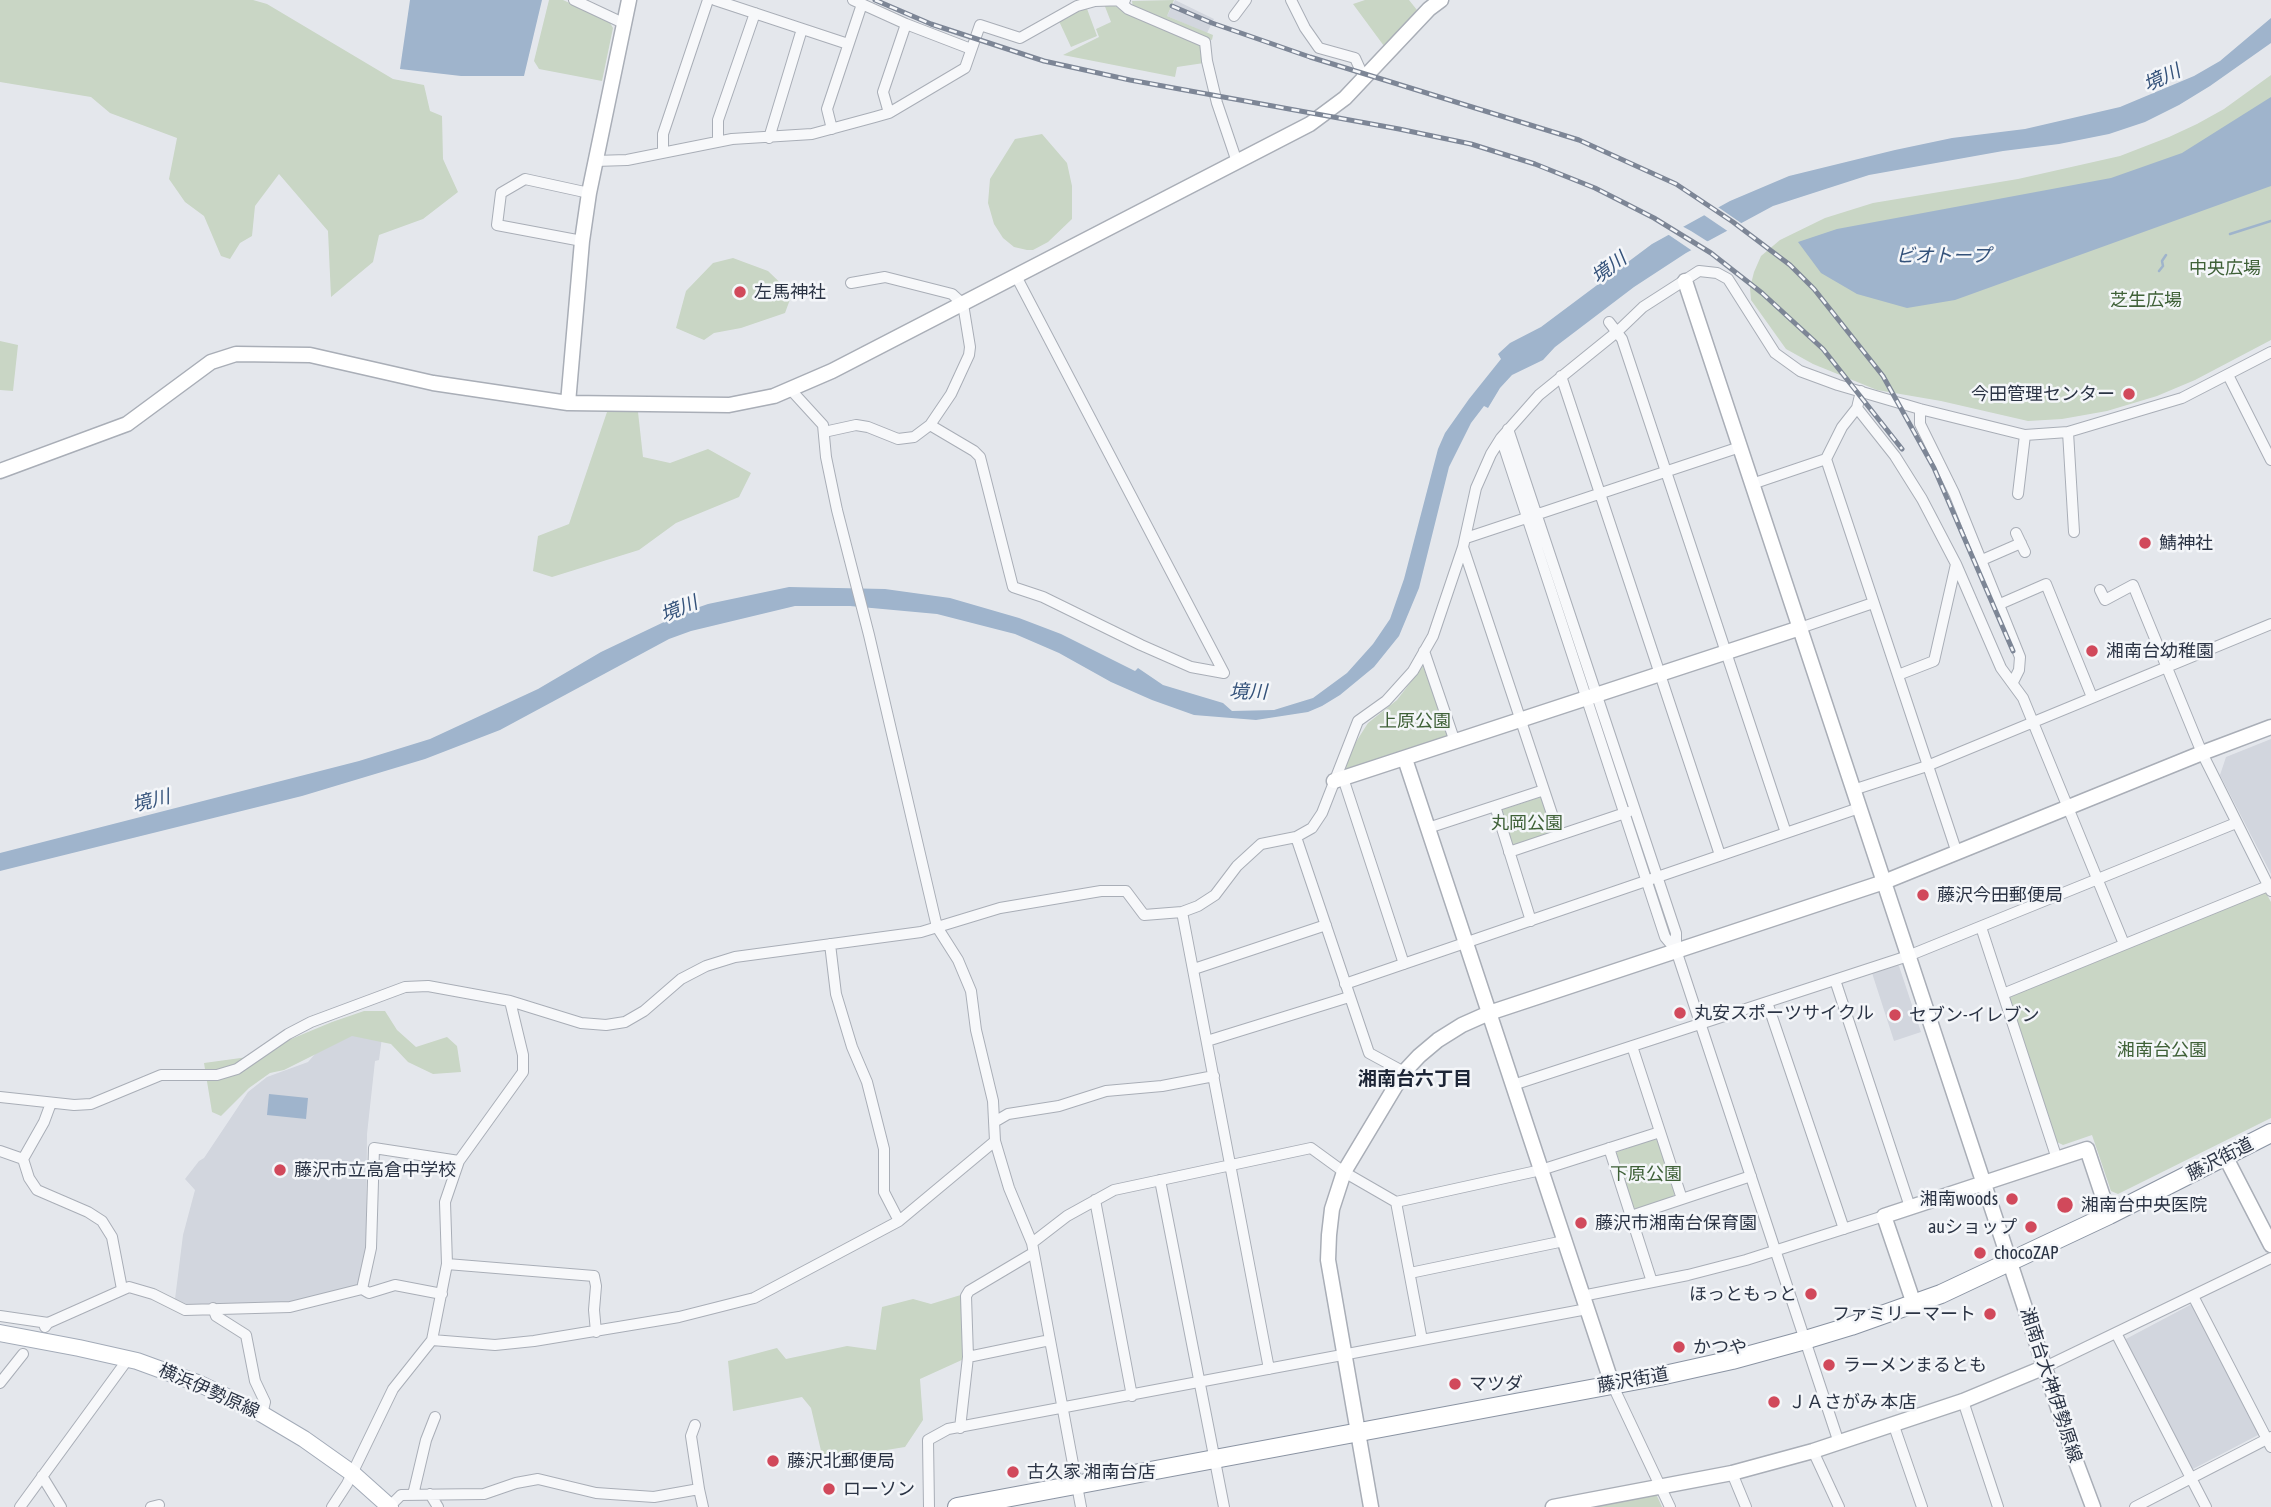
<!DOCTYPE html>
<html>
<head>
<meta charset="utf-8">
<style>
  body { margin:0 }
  canvas { display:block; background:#e4e7ec }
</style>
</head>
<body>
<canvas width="2271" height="1507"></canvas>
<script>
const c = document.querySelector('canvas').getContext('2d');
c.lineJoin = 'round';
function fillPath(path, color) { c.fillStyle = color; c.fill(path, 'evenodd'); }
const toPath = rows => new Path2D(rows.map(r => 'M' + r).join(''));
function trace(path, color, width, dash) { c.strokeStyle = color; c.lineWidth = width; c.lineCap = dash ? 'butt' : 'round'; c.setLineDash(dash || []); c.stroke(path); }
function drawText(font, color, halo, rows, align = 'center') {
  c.font = font + ' "Asap Condensed","Noto Sans JP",sans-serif'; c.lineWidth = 5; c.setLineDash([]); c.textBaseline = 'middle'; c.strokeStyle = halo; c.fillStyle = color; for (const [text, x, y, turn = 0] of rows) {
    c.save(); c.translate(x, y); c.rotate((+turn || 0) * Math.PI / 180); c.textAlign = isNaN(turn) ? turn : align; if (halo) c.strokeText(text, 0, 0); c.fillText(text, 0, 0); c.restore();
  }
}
fillPath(toPath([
  [1175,0,1214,19,1207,33,1167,16],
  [2271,739,2271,874,2220,775,2226,757],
  [1896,964,1899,966,1921,1032,1894,1041,1872,973],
  [383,1030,379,1060,375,1061,367,1134,366,1246,360,1281,355,1286,280,1304,230,1303,193,1307,175,1299,183,1235,195,1190,185,1179,199,1161,204,1158,248,1092,267,1077,308,1062,322,1046,351,1032],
  [2192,1304,2260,1434,2191,1470,2124,1340]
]), '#d2d6de');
fillPath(toPath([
  [0,0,253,0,267,4,393,79,424,85,430,111,442,116,443,159,458,192,423,219,379,235,373,262,331,297,328,231,279,174,255,206,252,236,240,243,230,259,221,256,204,216,185,202,169,179,177,138,110,113,91,97,0,82],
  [549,0,563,0,609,21,613,28,602,81,539,69,534,61],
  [1174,0,1167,16,1213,35,1212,40,1165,24,1133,8,1132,1],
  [1365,0,1409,0,1417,10,1384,46,1353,4],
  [1104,4,1115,6,1128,14,1201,45,1204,63,1177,67,1175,77,1063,55,1099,37,1096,29,1111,22],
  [1086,6,1097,36,1071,47,1058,19],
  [2271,75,2271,340,2195,380,2157,396,2107,411,2062,419,2028,421,1941,401,1877,390,1813,364,1786,349,1751,300,1750,288,1754,272,1761,256,1780,240,1825,218,1873,203,2018,179,2120,156,2169,137,2197,124,2224,109],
  [1042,134,1067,163,1072,186,1072,219,1048,242,1033,250,1027,250,1014,247,1003,238,994,224,988,203,990,179,1015,139],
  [733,258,768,271,792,294,785,313,741,328,714,333,704,340,676,328,686,291,713,263],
  [0,341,18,345,13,391,0,390],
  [607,412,638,412,643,457,670,463,708,449,751,473,739,497,676,523,639,550,552,577,533,571,538,536,569,524],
  [1423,666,1449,737,1343,771,1347,756,1368,723,1397,700],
  [1541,797,1554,836,1514,849,1501,810],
  [2265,891,2271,902,2271,1118,2118,1194,2111,1191,2092,1135,2063,1145,2057,1142,2010,998,2012,993],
  [364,1011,385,1011,397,1030,416,1047,447,1037,457,1046,461,1072,433,1074,408,1062,391,1044,352,1036,284,1070,270,1073,249,1088,221,1116,212,1112,204,1063,248,1057,332,1022],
  [1654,1139,1658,1141,1675,1193,1673,1197,1637,1209,1633,1207,1616,1155,1617,1152],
  [964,1294,964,1359,920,1379,923,1420,905,1447,849,1456,822,1455,811,1408,802,1397,733,1411,728,1361,777,1348,786,1359,847,1346,876,1350,882,1307,913,1299,931,1304],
  [1652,1495,1657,1496,1662,1507,1583,1507]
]), '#c9d6c5');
fillPath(toPath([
  [410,0,542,0,524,76,461,76,400,69],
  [2271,18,2271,43,2210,86,2179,105,2145,122,2109,134,2059,144,2003,151,1869,175,1773,206,1686,253,1634,287,1555,347,1543,360,1512,375,1500,388,1488,408,1484,406,1471,423,1449,467,1419,588,1399,636,1374,667,1340,695,1322,706,1308,712,1256,720,1194,715,1152,700,1111,682,1059,653,1015,634,937,614,850,606,795,606,691,631,669,639,500,730,425,759,302,796,0,871,0,853,359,761,430,739,538,689,601,652,685,612,708,604,789,587,885,589,950,598,1019,618,1061,634,1135,671,1138,668,1163,685,1223,703,1232,711,1274,710,1313,698,1347,673,1373,644,1390,619,1404,579,1438,449,1445,433,1469,399,1501,359,1498,354,1510,343,1541,327,1652,244,1730,201,1789,176,1895,150,1952,138,2025,129,2120,107,2194,76,2220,61],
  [2271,97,2271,186,1955,300,1907,308,1857,294,1821,273,1798,242,1837,229,2111,178,2182,153],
  [269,1094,308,1098,306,1119,267,1115]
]), '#9fb4cc');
fillPath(toPath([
  [1715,205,1744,225,1729,232,1701,213],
  [1680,225,1691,231,1710,243,1694,252,1666,233]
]), '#e4e7ec');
trace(toPath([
  [2230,234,2271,221],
  [2159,271,2163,266,2162,261,2166,255]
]), '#9fb4cc', 2.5);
const street = toPath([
  [574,0,623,23],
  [715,0,848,44],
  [853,0,906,24,971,49],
  [1291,0,1305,28,1319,48,1355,58,1364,78],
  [1120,2,1128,9,1205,42,1207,61,1217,103,1237,162],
  [1234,16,1246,0],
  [889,113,883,92,906,24],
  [832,129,827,109,862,4],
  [769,138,802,29],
  [718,141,718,120,755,13],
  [663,153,663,134,708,0],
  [595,161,627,160,732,139,812,134,875,117,889,113,965,68,980,25,1020,38,1077,6,1095,1,1125,0],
  [582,241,497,225,501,193,525,179,589,193],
  [1609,322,1622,339,1786,833],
  [2228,375,2271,460],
  [1561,376,1720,855],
  [791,390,823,425,826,457,837,510,869,635,937,927,958,960,971,991,976,1030,993,1101,995,1141,1009,1188,1032,1243,1081,1507],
  [1861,391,1857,408,1842,427,1826,459,1957,853],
  [1857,408,1895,456,1922,499,1956,564,2001,668,2023,698,2124,944],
  [1920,409,1920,424,1954,493,2020,657,2019,670,2013,682],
  [930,425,974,451,980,457,1013,587,1043,597,1141,645,1191,667,1224,673,1016,276],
  [1508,429,1676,933,1676,950],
  [824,432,856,425,868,427,898,439,914,437,930,425,951,394,969,355,970,347,963,304,952,294,885,277,851,283],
  [2068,432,2074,532],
  [1501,438,1665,937,1676,950,1839,1443],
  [1752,484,1826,459],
  [2018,494,2025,435],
  [2016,533,2025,552],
  [1466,538,1740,447],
  [1463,547,1559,835],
  [1982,560,2021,543],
  [2100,590,2105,600,2133,585,2202,753,2271,891],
  [2000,604,2046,584,2092,697],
  [1800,628,1873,603],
  [1424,651,1455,742],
  [1898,675,1934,661,1956,564],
  [1343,778,1404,964],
  [1853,790,1927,766,2271,624],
  [1495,806,1531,921],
  [1428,828,1544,790],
  [1296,837,1369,1053,1404,1072],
  [1509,852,1628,812],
  [1182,912,1269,1369],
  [1981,927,2057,1159],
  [830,944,836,994,852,1047,867,1082,884,1149,884,1192,899,1221],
  [1194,969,1326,925],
  [1835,980,1910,1207],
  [1345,984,1859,808],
  [2003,994,2268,886],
  [1767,1002,1844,1229],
  [1207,1041,1349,997],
  [1632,1046,1682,1199],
  [1513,1085,1908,956,2236,823],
  [0,1097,74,1105,91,1104,161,1075,217,1075,237,1069,288,1034,311,1022,405,987,428,986,510,1001,581,1023,606,1025,625,1022,644,1011,681,979,706,966,735,957,921,932,1000,908,1101,891,1126,891,1144,915,1182,912,1198,906,1215,895,1237,866,1261,844,1296,837,1312,828,1322,813,1358,721,1386,701,1413,671,1433,636,1463,547,1476,488,1491,454,1501,438,1539,395,1618,331,1643,307,1699,271,1717,273,1728,279,1775,353,1800,371,1838,385,1920,409,2025,435,2068,432,2182,398,2271,352],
  [996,1121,1008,1114,1059,1106,1106,1091,1162,1086,1214,1076],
  [1609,1148,1652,1282],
  [0,1151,23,1159,29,1178,37,1190,88,1212,102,1221,112,1237,122,1289],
  [23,1159,44,1122,51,1103],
  [1160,1180,1224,1507],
  [1095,1200,1132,1396],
  [1396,1202,1422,1340],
  [1631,1216,1751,1176],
  [1032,1243,1067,1216,1114,1190,1311,1148,1344,1172,1396,1202,1541,1170,1660,1132],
  [447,1264,594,1276,596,1286,594,1310,596,1332],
  [1410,1273,1564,1241],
  [362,1289,369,1293,395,1285,442,1294],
  [1582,1296,1688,1275,1746,1260,1884,1216],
  [2193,1296,2271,1447],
  [213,1308,216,1316,246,1335,255,1381,265,1402,262,1414],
  [0,1316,48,1323],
  [45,1327,48,1323,129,1287,153,1294,185,1310,290,1307,362,1289,371,1248,374,1148,459,1161],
  [2116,1333,2206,1507],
  [432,1340,495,1345,534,1341,679,1317,754,1298,899,1221,995,1141],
  [968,1357,1050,1340],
  [2045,1367,2271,1258],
  [0,1383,23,1354],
  [1612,1384,1670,1507],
  [1963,1401,1998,1507],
  [1894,1426,1922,1507],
  [960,1428,968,1357,966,1296,969,1291,1033,1253],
  [1813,1451,1839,1507],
  [1732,1473,1746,1507],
  [42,1476,61,1507],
  [699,1489,703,1507],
  [430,1494,438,1507],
  [413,1495,426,1440,435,1417],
  [390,1506,401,1495,484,1494,516,1483,538,1479,596,1493,654,1497,699,1489,691,1436,695,1425],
  [20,1507,128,1359],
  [151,1507,159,1505],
  [332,1507,347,1484,393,1389,432,1340,447,1264,445,1202,459,1161,523,1072,523,1055,510,1001],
  [929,1507,928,1440,948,1429,1587,1309],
  [2135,1507,2271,1437]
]);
const secondary = toPath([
  [1685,281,2075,1459,2093,1507],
  [568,403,582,241,589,193,629,0],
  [0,471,127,424,211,362,236,354,310,355,433,383,568,403,729,405,774,396,832,371,1310,124,1345,98,1429,9,1441,0],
  [1405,759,1612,1384],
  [1334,781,1800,628],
  [2225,1156,2271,1245],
  [1914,1304,1884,1216,2087,1149,2109,1215],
  [1371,1507,1328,1260,1329,1235,1332,1209,1344,1172,1404,1072,1419,1056,1438,1040,1462,1025,1489,1013,1884,882,2202,753,2271,727],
  [1553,1507,1732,1473,1813,1451,1963,1401,2045,1367]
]);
const primary = toPath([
  [0,1333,79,1348,137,1361,200,1384,262,1414,304,1439,352,1473,390,1507]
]);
const highway = toPath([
  [957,1507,1660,1376,1732,1360,1805,1340,1851,1326,1941,1294,2109,1215,2271,1133]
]);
trace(street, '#a9aeb7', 12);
trace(secondary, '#a9aeb7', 17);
trace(primary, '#a3abb8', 18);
trace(highway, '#8b94a3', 20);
trace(street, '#f7f8fa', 10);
trace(secondary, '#fff', 14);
trace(primary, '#fff', 16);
trace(highway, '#fff', 18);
const rail = toPath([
  [875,0,931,24,1044,61,1130,80,1399,129,1471,144,1535,164,1595,188,1654,218,1711,253,1762,293,1823,349,1902,449],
  [1172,6,1212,23,1310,57,1579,140,1676,184,1733,222,1790,265,1814,289,1883,376,1934,468,2013,651]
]);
trace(rail, '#7d8696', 5);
trace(rail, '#f4f6f9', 2.5, [8]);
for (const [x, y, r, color] of [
  [740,292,7,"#d1495b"],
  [2129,394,7,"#d1495b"],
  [2145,543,7,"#d1495b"],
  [2092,651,7,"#d1495b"],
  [1923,895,7,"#d1495b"],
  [1680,1013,7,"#d1495b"],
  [1895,1015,7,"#d1495b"],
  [280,1170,7,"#d1495b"],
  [2012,1199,7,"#d1495b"],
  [2065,1205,9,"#d1495b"],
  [1581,1223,7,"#d1495b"],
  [2031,1227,7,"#d1495b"],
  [1980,1253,7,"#d1495b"],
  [1811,1294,7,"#d1495b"],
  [1990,1314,7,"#d1495b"],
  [1679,1347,7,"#d1495b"],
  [1829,1365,7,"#d1495b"],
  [1455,1384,7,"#d1495b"],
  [1774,1402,7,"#d1495b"],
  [773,1461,7,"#d1495b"],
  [1013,1472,7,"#d1495b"],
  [829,1489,7,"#d1495b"]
]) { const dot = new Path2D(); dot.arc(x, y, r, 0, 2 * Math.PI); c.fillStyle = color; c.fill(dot); trace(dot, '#f4f6f9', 2.5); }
drawText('18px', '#3f6138', '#f4f6f9', [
  ["中央広場",2225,268],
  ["芝生広場",2146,300],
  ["上原公園",1415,721],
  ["丸岡公園",1527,823],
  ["湘南台公園",2162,1050],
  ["下原公園",1646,1174]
]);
drawText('18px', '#2b3445', '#f4f6f9', [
  ["左馬神社",754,292],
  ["今田管理センター",2115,394,"right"],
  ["鯖神社",2159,543],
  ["湘南台幼稚園",2106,651],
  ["藤沢今田郵便局",1937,895],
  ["丸安スポーツサイクル",1694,1013],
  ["セブン-イレブン",1909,1015],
  ["藤沢市立高倉中学校",294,1170],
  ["湘南woods",1998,1199,"right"],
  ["湘南台中央医院",2081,1205],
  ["藤沢市湘南台保育園",1595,1223],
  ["auショップ",2017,1227,"right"],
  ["chocoZAP",1994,1253],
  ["ほっともっと",1797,1294,"right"],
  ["ファミリーマート",1976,1314,"right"],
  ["かつや",1693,1347],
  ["ラーメンまるとも",1843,1365],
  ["マツダ",1469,1384],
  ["ＪＡさがみ 本店",1788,1402],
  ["藤沢北郵便局",787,1461],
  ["古久家 湘南台店",1027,1472],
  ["ローソン",843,1489]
], 'left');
drawText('18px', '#2b3445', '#f4f6f9', [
  ["藤沢街道",2220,1159,-27],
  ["藤沢街道",1633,1380,-10],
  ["湘南台大神伊勢原線",2051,1385,72],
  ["横浜伊勢原線",209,1391,24]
]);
drawText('italic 19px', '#34527a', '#f4f6f9', [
  ["境川",2162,78,-25],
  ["ビオトープ",1943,256],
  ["境川",1609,268,-37],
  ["境川",679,609,-22],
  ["境川",1248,692,1],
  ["境川",151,801,-14]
]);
drawText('bold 19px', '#1d2536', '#f4f6f9', [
  ["湘南台六丁目",1415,1079]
]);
</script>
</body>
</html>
